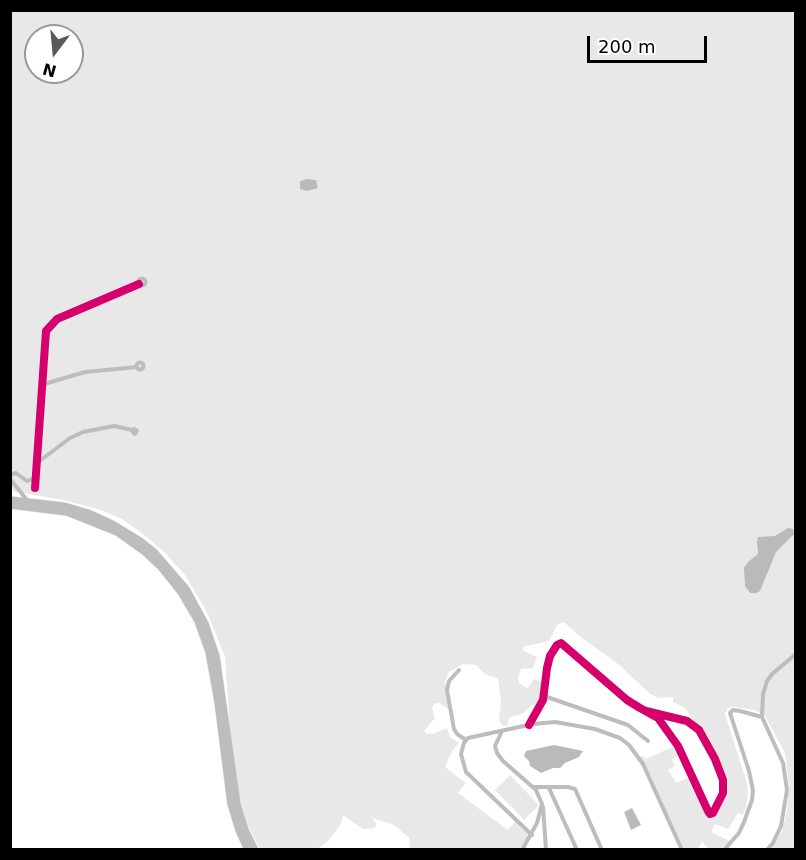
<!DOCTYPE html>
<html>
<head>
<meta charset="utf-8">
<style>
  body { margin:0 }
  #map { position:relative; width:806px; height:860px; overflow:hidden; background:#fff; font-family:"DejaVu Sans",sans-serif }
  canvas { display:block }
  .frame { position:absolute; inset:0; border:12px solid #000; pointer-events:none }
  .north { position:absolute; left:24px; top:24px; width:60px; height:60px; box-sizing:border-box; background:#fff; border:2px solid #999; border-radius:50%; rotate:196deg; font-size:16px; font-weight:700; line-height:24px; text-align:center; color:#000 }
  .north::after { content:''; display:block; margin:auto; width:21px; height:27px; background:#595959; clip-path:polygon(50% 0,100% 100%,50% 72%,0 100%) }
  .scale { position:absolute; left:587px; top:36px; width:120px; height:27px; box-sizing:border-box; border:3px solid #000; border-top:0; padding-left:8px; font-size:18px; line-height:21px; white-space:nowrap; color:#000; -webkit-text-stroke:4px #fff; paint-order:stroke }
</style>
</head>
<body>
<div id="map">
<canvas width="806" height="860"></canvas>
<div class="frame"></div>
<div class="north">N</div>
<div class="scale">200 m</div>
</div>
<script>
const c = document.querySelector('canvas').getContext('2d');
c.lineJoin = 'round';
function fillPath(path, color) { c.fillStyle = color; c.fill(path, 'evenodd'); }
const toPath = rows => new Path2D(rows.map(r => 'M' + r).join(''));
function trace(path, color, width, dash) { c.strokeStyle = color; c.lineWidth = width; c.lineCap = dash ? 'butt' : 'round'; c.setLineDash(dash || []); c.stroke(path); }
fillPath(toPath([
  [10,11,795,11,795,849,771,849,782,831,787,811,789,787,785,753,765,716,755,710,733,707,728,708,725,714,747,783,748,796,746,807,743,815,738,813,728,829,715,824,711,832,730,841,721,849,708,849,702,841,698,849,684,849,640,757,643,756,646,759,675,746,680,755,672,759,675,766,668,770,676,783,691,776,706,812,709,815,713,815,718,810,726,786,723,773,711,745,685,708,673,702,673,697,659,698,650,694,618,664,578,635,564,622,557,625,549,641,522,647,524,651,537,657,533,668,521,669,518,678,520,684,527,688,530,686,533,679,541,681,541,694,537,705,531,705,524,713,509,718,508,725,503,726,499,720,501,701,498,679,485,674,476,665,463,664,449,672,445,681,449,709,439,703,434,704,432,708,435,718,424,731,427,734,432,734,447,728,450,737,459,743,452,751,445,767,466,783,458,793,508,830,515,822,529,835,520,849,410,849,409,838,394,825,372,818,376,823,375,828,363,829,343,815,341,824,328,841,317,849,260,849,247,824,239,795,231,742,225,657,207,612,185,575,164,552,143,534,122,519,101,510,63,500,11,491],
  [36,36,72,36,72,72,36,72],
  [510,775,539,805,524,820,495,790]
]), '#e8e8e8');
fillPath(toPath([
  [307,179,316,180,318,188,307,191,300,189,300,181],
  [788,528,793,529,794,534,776,552,760,591,756,593,750,593,745,586,744,568,748,562,758,554,757,542,758,537,775,536],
  [554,745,583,751,579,757,565,763,560,768,553,768,541,773,530,766,529,761,524,756,526,751],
  [632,808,641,825,631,830,624,812]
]), '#bababa');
const highway = toPath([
  [10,500,64,506,88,513,112,524,140,541,154,552,186,589,205,624,216,656,237,804,245,830,255,850],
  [10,505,67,512,117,532,145,552,161,567,181,592,198,621,209,652,218,702,231,804,239,830,248,850]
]);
trace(highway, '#dbdbdb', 8);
trace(toPath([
  '138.5 282a3.5 3.5 0 1 1 7 0a3.5 3.5 0 1 1-7 0Z',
  '136.5 366a3.5 3.5 0 1 1 7 0a3.5 3.5 0 1 1-7 0Z',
  [41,385,85,372,137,367],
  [134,429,137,431,135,434,132,431,134,429],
  [37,463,70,438,83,432,114,426,132,430],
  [10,475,16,473,27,481,35,478],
  [10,479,27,500],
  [35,488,46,331,57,319,139,284],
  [459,670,449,681,447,690,454,729,457,734,466,740],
  [544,696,628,725,648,741],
  [529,725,543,700,547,668,550,656,557,645,561,643,627,700,640,708,658,718,678,746,708,811,710,814,713,813,723,793,723,780,715,759,699,730,687,721,646,711],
  [502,731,495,746,497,753,503,761,536,790,542,804,537,823,522,850],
  [533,787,568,787,575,789,602,850],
  [549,788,577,850],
  [543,807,546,850],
  [532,835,466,772,461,754,464,743,468,738,533,724,555,722,595,729,620,738,629,745,643,764,682,850],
  [724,850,739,833,744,822,752,800,753,790,749,771,730,713,733,710,740,711,762,717],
  [767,850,773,843,781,826,787,790,783,763,762,717,763,694,767,681,772,674,796,654]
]), '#bdbdbd', 4);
trace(highway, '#bdbdbd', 7);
trace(toPath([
  [35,488,46,331,57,319,139,284],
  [529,725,543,700,547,668,550,656,557,645,561,643,627,700,640,708,658,718,678,746,708,811,710,814,713,813,723,793,723,780,715,759,699,730,687,721,646,711]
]), '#d6006c', 8);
</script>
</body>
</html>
